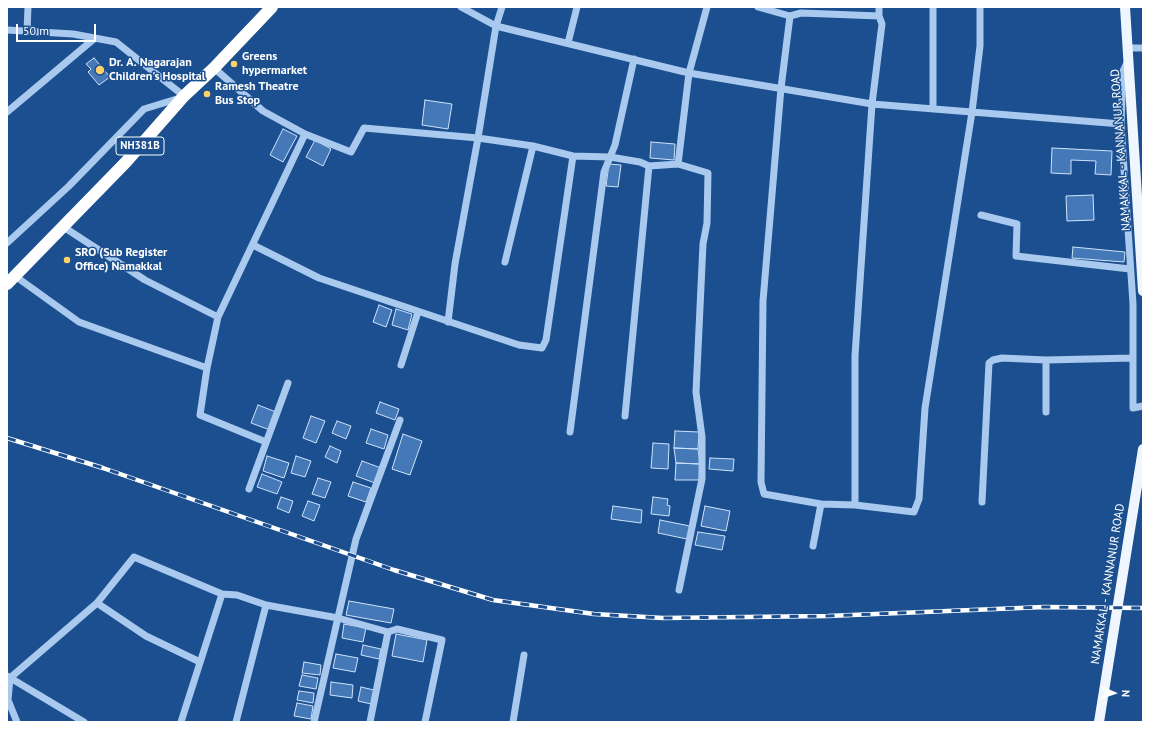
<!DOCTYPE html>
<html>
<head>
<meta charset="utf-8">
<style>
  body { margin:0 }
  #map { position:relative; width:1150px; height:729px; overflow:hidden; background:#1b4f8f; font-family:"PT Sans",sans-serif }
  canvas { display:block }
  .frame { position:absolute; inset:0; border:8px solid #fff; pointer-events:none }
  .north { position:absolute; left:1094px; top:673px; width:40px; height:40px; -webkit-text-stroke:3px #1b4f8f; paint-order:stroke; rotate:92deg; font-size:11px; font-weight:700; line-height:16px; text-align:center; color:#fff }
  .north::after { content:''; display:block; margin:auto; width:14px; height:18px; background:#fff; clip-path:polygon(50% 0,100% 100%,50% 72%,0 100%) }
  .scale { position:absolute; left:16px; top:24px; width:80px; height:18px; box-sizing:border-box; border:2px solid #fff; border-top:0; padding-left:5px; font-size:12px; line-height:14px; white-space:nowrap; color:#fff; -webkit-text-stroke:3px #1b4f8f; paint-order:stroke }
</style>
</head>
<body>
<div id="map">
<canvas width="1150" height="729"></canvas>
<div class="frame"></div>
<div class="north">N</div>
<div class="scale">50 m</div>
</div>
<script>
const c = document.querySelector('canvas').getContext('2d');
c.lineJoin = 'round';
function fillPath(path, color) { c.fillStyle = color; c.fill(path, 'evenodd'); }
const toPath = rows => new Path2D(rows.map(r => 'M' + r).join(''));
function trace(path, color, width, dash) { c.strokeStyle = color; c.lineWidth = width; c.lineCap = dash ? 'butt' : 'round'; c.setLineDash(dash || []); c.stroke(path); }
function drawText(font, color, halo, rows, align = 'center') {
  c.font = font + ' "PT Sans",sans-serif'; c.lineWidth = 3; c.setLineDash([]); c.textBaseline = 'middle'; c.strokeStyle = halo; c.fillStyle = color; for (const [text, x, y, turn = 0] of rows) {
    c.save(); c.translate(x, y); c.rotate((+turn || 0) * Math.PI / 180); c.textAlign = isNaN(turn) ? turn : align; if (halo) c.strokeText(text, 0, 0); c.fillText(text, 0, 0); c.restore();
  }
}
const building = toPath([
  [94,58,110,77,99,85,88,72,91,69,86,64,94,58],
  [425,100,452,104,448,129,422,125,425,100],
  [283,129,297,136,283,162,270,155,283,129],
  [315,140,331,149,323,166,306,157,315,140],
  [651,142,675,144,674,160,650,158,651,142],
  [1052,148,1112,151,1111,175,1095,174,1096,161,1071,160,1071,174,1051,173,1052,148],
  [609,164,621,165,618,187,606,186,609,164],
  [1093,195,1094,220,1067,221,1066,196,1093,195],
  [1073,247,1125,252,1124,262,1072,258,1073,247],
  [379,305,392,310,386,327,373,322,379,305],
  [396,309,412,314,408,330,392,325,396,309],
  [380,402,399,409,395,420,376,413,380,402],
  [258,405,276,412,270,430,251,423,258,405],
  [311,416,325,421,316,443,303,438,311,416],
  [337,421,351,426,346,439,332,433,337,421],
  [371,429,388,435,384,449,366,443,371,429],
  [675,431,699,432,698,449,674,448,675,431],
  [403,434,422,441,410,475,392,469,403,434],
  [653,443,669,444,668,469,651,468,653,443],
  [330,446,341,451,337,463,325,457,330,446],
  [674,448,698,449,700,464,676,463,674,448],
  [267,456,289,463,284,478,263,471,267,456],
  [296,456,311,461,305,477,291,473,296,456],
  [710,458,734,459,733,471,709,469,710,458],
  [362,461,381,468,375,483,356,476,362,461],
  [676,463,700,464,699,480,675,480,676,463],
  [262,474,282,482,277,494,257,487,262,474],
  [318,478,331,482,325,498,312,494,318,478],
  [353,482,371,488,366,502,348,496,353,482],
  [281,497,293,501,289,513,277,508,281,497],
  [653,497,668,499,667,505,670,506,669,516,651,514,653,497],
  [308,501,320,505,314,521,302,516,308,501],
  [613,506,642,510,641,523,611,519,613,506],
  [705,506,730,511,726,531,701,526,705,506],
  [660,520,690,526,687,539,658,533,660,520],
  [698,532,725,536,722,550,695,545,698,532],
  [349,601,394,609,391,623,346,615,349,601],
  [344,624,366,628,363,642,342,638,344,624],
  [396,634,427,640,423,662,392,656,396,634],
  [363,645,381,649,379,659,361,655,363,645],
  [336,654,358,658,355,672,333,668,336,654],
  [304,662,321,665,320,675,302,673,304,662],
  [302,675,318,678,316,689,299,686,302,675],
  [331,682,353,685,352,698,330,695,331,682],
  [361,687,374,690,371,704,358,701,361,687],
  [299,691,314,693,313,703,297,700,299,691],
  [297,703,313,706,311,719,294,716,297,703]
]);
fillPath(building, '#4478b7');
trace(building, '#cfe3fa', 1);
trace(toPath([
  [461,7,496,26,689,73,872,104,1121,124],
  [758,7,790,16,801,13,879,16],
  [790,16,781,88,763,301,761,482,764,494,821,504,855,505,914,512,919,499,925,408,972,112,980,46,980,7],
  [7,30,73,34,116,42,184,96],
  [27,32,28,7],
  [568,43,577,7],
  [1128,48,1143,48],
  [1128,61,1123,71,1121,124,1133,304,1133,408,1143,406],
  [214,68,263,111,305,134,351,152,364,128,478,138,533,146,573,156,610,157,640,162,649,166,678,164,708,173,707,223,703,244,696,392,702,437,702,479,679,590],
  [933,109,933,7],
  [7,112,95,38],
  [678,164,689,73,707,7],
  [981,215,1017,224,1016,256,1130,269],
  [62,226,145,280,218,317],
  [7,243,69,186,144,109,180,98],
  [253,245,319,278,519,345,542,348,546,340,573,156],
  [505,262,533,146],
  [15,276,79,322,207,368],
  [448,322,455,264,478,138,496,26,502,7],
  [1046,360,1046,412],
  [401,365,418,312],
  [625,416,649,166],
  [570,432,604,172,615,145,634,59],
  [266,442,200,415,207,368,218,317,305,134],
  [249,489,288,383],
  [982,502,989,363,993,360,1002,358,1046,360,1133,358],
  [855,505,855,356,872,104,882,24,879,16,879,7],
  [813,546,821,504],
  [97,603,146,636,200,662],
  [7,676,84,722],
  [17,722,8,700,10,678,97,603,134,557,222,594,237,595,266,605,338,618,388,632,397,629,442,640,425,722],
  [181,722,222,594],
  [236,722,266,605],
  [314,722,356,539,400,420],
  [370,722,388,632],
  [513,722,524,655]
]), '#a9c9ee', 7);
trace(toPath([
  [1125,7,1143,291],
  [1099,722,1143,449]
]), '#f0f6ff', 10);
trace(toPath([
  [7,284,126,162,184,96,214,68,272,7]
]), '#fff', 12);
const rail = toPath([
  [7,438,103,468,394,570,493,600,594,614,663,618,828,616,1044,607,1143,608]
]);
trace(rail, '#fff', 4.5);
trace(rail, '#1b4f8f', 3, [9]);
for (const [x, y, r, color] of [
  [234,64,4,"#ffd166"],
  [100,70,5,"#ffd166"],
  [207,94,4,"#ffd166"],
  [67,260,4,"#ffd166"]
]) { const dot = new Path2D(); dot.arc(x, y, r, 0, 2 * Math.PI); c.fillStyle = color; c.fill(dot); trace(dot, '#1b4f8f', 1.5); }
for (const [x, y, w] of [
  [140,146,48]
]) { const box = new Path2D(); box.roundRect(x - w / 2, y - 9, w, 18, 3); c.fillStyle = '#1b4f8f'; c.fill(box); trace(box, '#fff', 1); }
drawText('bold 11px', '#fff', null, [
  ["NH381B",140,146]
]);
drawText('bold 12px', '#fff', '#1b4f8f', [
  ["Greens",242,57],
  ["hypermarket",242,71],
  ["Dr. A. Nagarajan",109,63],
  ["Children's Hospital",109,77],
  ["Ramesh Theatre",215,87],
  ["Bus Stop",215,101],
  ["SRO (Sub Register",75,253],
  ["Office) Namakkal",75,267]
], 'left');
drawText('12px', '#fff', '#1b4f8f', [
  ["NAMAKKAL - KANNANUR ROAD",1121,150,-94],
  ["NAMAKKAL - KANNANUR ROAD",1108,584,-81]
]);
</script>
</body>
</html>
